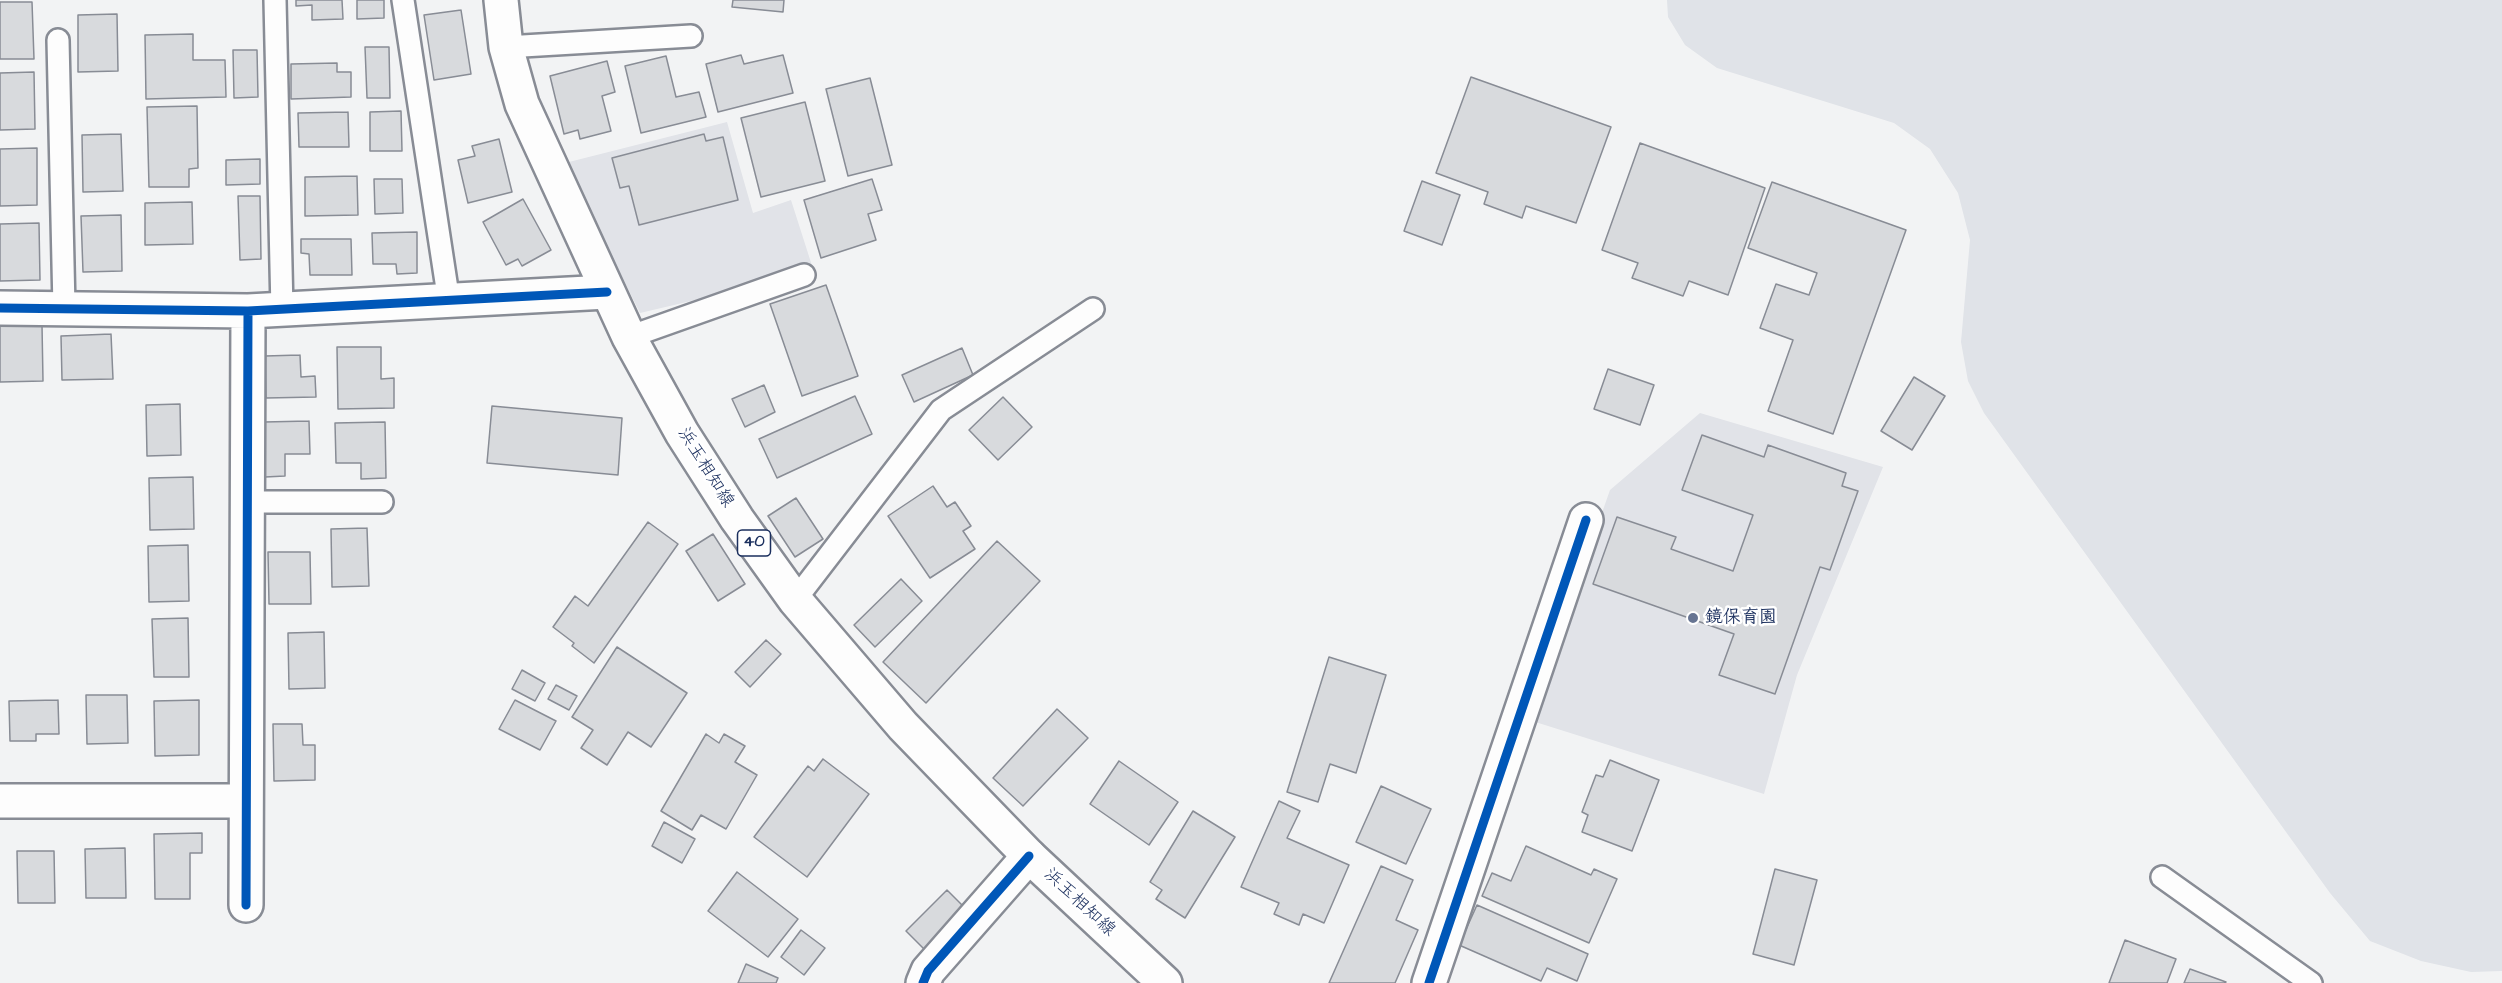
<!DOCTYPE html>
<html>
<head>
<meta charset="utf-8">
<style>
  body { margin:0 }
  canvas { display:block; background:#f2f3f4 }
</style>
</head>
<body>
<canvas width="2502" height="983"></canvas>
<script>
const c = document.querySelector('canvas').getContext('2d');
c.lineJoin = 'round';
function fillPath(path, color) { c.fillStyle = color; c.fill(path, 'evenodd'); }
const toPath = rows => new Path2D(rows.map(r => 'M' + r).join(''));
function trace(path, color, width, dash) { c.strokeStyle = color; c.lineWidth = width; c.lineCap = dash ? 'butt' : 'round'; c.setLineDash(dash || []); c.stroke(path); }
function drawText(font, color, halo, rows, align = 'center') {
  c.font = font + ' "Architects Daughter","Klee One",sans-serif'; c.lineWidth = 5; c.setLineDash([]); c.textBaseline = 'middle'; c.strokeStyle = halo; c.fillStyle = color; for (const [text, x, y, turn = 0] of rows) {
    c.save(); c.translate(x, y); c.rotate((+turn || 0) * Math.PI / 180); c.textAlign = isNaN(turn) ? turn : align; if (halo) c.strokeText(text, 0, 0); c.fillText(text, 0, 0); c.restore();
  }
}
fillPath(toPath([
  [727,122,753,213,791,200,814,272,640,313,565,163],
  [1700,413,1883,467,1797,675,1764,794,1529,720,1610,490]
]), '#e1e3e8');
fillPath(toPath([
  [1667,0,2502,0,2502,971,2471,972,2421,961,2370,941,2330,893,1984,413,1968,381,1961,342,1970,240,1958,193,1930,149,1894,123,1717,68,1685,45,1668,17]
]), '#e0e3e8');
const building = toPath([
  [296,0,342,0,343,19,312,20,312,5,296,6,296,0],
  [357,0,384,0,384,18,357,19,357,0],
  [733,0,784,0,783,12,732,7,733,0],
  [0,2,32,2,34,59,0,59,0,2],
  [461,10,471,74,434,80,424,15,461,10],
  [117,14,118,71,78,72,78,15,117,14],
  [193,34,193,60,225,60,226,97,146,99,145,35,193,34],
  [365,47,389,47,390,98,367,98,365,47],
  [233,50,257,50,258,97,234,98,233,50],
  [741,55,744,64,783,55,793,93,718,112,706,64,741,55],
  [666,56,676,97,699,92,706,117,641,133,625,66,666,56],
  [607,61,615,92,602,96,611,131,580,139,578,130,564,134,550,76,607,61],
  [337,63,337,72,351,72,351,97,291,99,291,64,337,63],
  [34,72,35,129,0,130,0,73,34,72],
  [1471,77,1611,127,1576,223,1526,206,1522,218,1484,204,1488,192,1436,173,1471,77],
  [870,78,892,165,848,176,826,89,870,78],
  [805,102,825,181,761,197,741,118,805,102],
  [197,106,198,168,189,169,189,187,149,187,147,107,197,106],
  [401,111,402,151,370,151,370,112,401,111],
  [348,112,349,147,299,147,298,113,348,112],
  [121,134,123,191,83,192,82,135,121,134],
  [704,134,706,141,723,137,738,200,639,225,629,186,620,188,612,158,704,134],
  [499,139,512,192,468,203,458,160,475,156,472,146,499,139],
  [1640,143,1765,188,1728,295,1689,281,1683,296,1632,278,1638,263,1602,250,1640,143],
  [37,148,37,205,0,206,0,149,37,148],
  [260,159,260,184,226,185,226,160,260,159],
  [357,176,358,215,305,216,305,177,357,176],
  [374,179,402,179,403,213,375,214,374,179],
  [872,179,882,210,868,214,876,240,821,258,804,200,872,179],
  [1422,181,1460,195,1442,245,1404,231,1422,181],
  [1772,182,1906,230,1833,434,1768,411,1793,340,1760,328,1776,284,1809,295,1817,273,1748,248,1772,182],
  [238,196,260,196,261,259,240,260,238,196],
  [523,199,551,250,522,266,518,259,506,265,483,222,523,199],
  [192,202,193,244,145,245,145,203,192,202],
  [121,215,122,271,83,272,81,216,121,215],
  [39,223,40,280,0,281,0,224,39,223],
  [417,232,417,273,397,274,396,264,373,264,372,233,417,232],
  [301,239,351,239,352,275,310,275,309,254,301,253,301,239],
  [826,285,858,376,802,396,770,304,826,285],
  [42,325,43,381,0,382,0,326,42,325],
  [111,334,113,379,62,380,61,336,111,334],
  [337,347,381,347,381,379,394,378,394,408,338,409,337,347],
  [962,348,973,375,914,402,902,375,962,348],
  [300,355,301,377,315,376,316,397,266,398,265,356,300,355],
  [1608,369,1654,385,1640,425,1594,409,1608,369],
  [1914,377,1945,396,1912,450,1881,431,1914,377],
  [764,385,775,412,745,427,732,399,764,385],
  [855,396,872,434,777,478,759,439,855,396],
  [1003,397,1032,427,998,460,969,430,1003,397],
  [180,404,181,455,147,456,146,405,180,404],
  [492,406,622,418,618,475,487,463,492,406],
  [309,421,310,454,285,454,285,476,265,477,264,422,309,421],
  [385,422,386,478,361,479,361,463,336,463,335,423,385,422],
  [1702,435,1764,457,1768,445,1846,473,1842,486,1858,491,1830,570,1820,567,1775,694,1719,675,1734,634,1593,584,1617,517,1676,537,1671,549,1733,571,1753,515,1682,490,1702,435],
  [193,477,194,529,150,530,149,478,193,477],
  [933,486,947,507,955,502,971,526,963,531,975,549,930,578,888,516,933,486],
  [796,498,823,539,795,557,768,516,796,498],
  [648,522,678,544,594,663,572,646,574,643,553,627,575,596,588,606,648,522],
  [367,528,369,586,332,587,331,529,367,528],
  [713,534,745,584,718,601,686,551,713,534],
  [997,541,1040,581,926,703,883,662,997,541],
  [188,545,189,601,149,602,148,546,188,545],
  [268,552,310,552,311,604,269,604,268,552],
  [901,579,922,601,875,647,854,625,901,579],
  [188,618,189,677,154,677,152,619,188,618],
  [324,632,325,688,289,689,288,633,324,632],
  [766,640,781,654,750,687,735,672,766,640],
  [617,647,687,693,651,747,628,732,607,765,581,748,593,730,572,717,617,647],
  [1329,657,1386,675,1356,773,1330,764,1318,802,1287,792,1329,657],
  [522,670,545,683,535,701,512,689,522,670],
  [556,685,577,696,569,710,548,699,556,685],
  [86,695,127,695,128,743,87,744,86,695],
  [58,700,59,734,36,734,36,741,10,741,9,701,58,700],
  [199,700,199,755,155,756,154,701,199,700],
  [515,700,556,721,540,750,499,729,515,700],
  [1057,709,1088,738,1023,806,993,778,1057,709],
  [273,724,302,724,303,745,315,745,315,780,274,781,273,724],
  [706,734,719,743,724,734,745,746,735,762,757,775,726,829,701,815,692,830,661,811,706,734],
  [823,759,869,794,807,877,754,837,808,766,814,771,823,759],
  [1610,760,1659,780,1632,851,1582,832,1588,815,1582,812,1596,775,1603,777,1610,760],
  [1119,761,1178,802,1149,845,1090,804,1119,761],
  [1381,786,1431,809,1406,864,1356,842,1381,786],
  [1279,801,1300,811,1287,838,1349,865,1324,923,1303,914,1299,925,1274,914,1279,903,1241,887,1279,801],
  [1193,811,1235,837,1185,918,1156,899,1162,890,1150,882,1193,811],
  [664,822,695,839,682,863,652,846,664,822],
  [202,833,202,853,190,853,190,899,155,899,154,834,202,833],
  [1526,846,1591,875,1594,869,1617,879,1589,943,1482,896,1492,873,1511,881,1526,846],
  [125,848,126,898,86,898,85,849,125,848],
  [17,851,54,851,55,903,18,903,17,851],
  [1381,866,1413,880,1396,920,1418,930,1395,983,1329,983,1381,866],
  [1775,869,1817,880,1794,965,1753,954,1775,869],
  [737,872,798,919,768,957,708,911,737,872],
  [947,890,966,909,926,951,906,931,947,890],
  [1477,905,1588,954,1577,981,1547,968,1541,981,1459,945,1477,905],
  [801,930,825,948,804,975,781,957,801,930],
  [2125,940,2176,959,2167,983,2109,983,2125,940],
  [746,964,778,978,776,983,738,983,746,964],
  [2190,969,2226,982,2225,983,2184,983,2190,969]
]);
fillPath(building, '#d8dadd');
trace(building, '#888c95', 1.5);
const lane = toPath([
  [275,0,282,310],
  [403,0,449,302],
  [58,40,64,308],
  [506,47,691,36],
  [629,337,804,275],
  [247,502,382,502],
  [795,600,941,410,1093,309],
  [2162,877,2311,983]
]);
const street = toPath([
  [0,308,248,311,607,292],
  [0,801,246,801],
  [246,905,248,311],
  [923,983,928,971,1029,856],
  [1429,983,1586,520]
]);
const primary = toPath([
  [501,0,506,47,522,104,629,337,682,433,737,519,795,600,903,726,1029,856,1165,983]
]);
trace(lane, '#888c95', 26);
trace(street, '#888c95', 38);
trace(primary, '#888c95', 38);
trace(lane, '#fdfdfd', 21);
trace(street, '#fdfdfd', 33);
trace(primary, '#fdfdfd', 33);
trace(toPath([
  [0,308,248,311,607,292],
  [246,905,248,311],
  [923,983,928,971,1029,856],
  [1429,983,1586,520]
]), '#0057b8', 9);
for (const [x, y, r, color] of [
  [1693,618,6,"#667492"]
]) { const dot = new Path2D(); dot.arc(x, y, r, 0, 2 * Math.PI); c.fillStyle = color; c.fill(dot); trace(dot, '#fff', 2); }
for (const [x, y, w] of [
  [754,543,33]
]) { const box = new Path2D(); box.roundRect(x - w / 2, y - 13, w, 26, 4.5); c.fillStyle = '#fff'; c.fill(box); trace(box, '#1b2f5e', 1.5); }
drawText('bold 16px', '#1b2f5e', null, [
  ["40",754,543]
]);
drawText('18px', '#1b2f5e', '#fff', [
  ["浜玉相知線",705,468,58],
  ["浜玉相知線",1079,903,43]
]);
drawText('bold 18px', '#1b2f5e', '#fff', [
  ["鏡保育園",1705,618]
], 'left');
</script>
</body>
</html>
